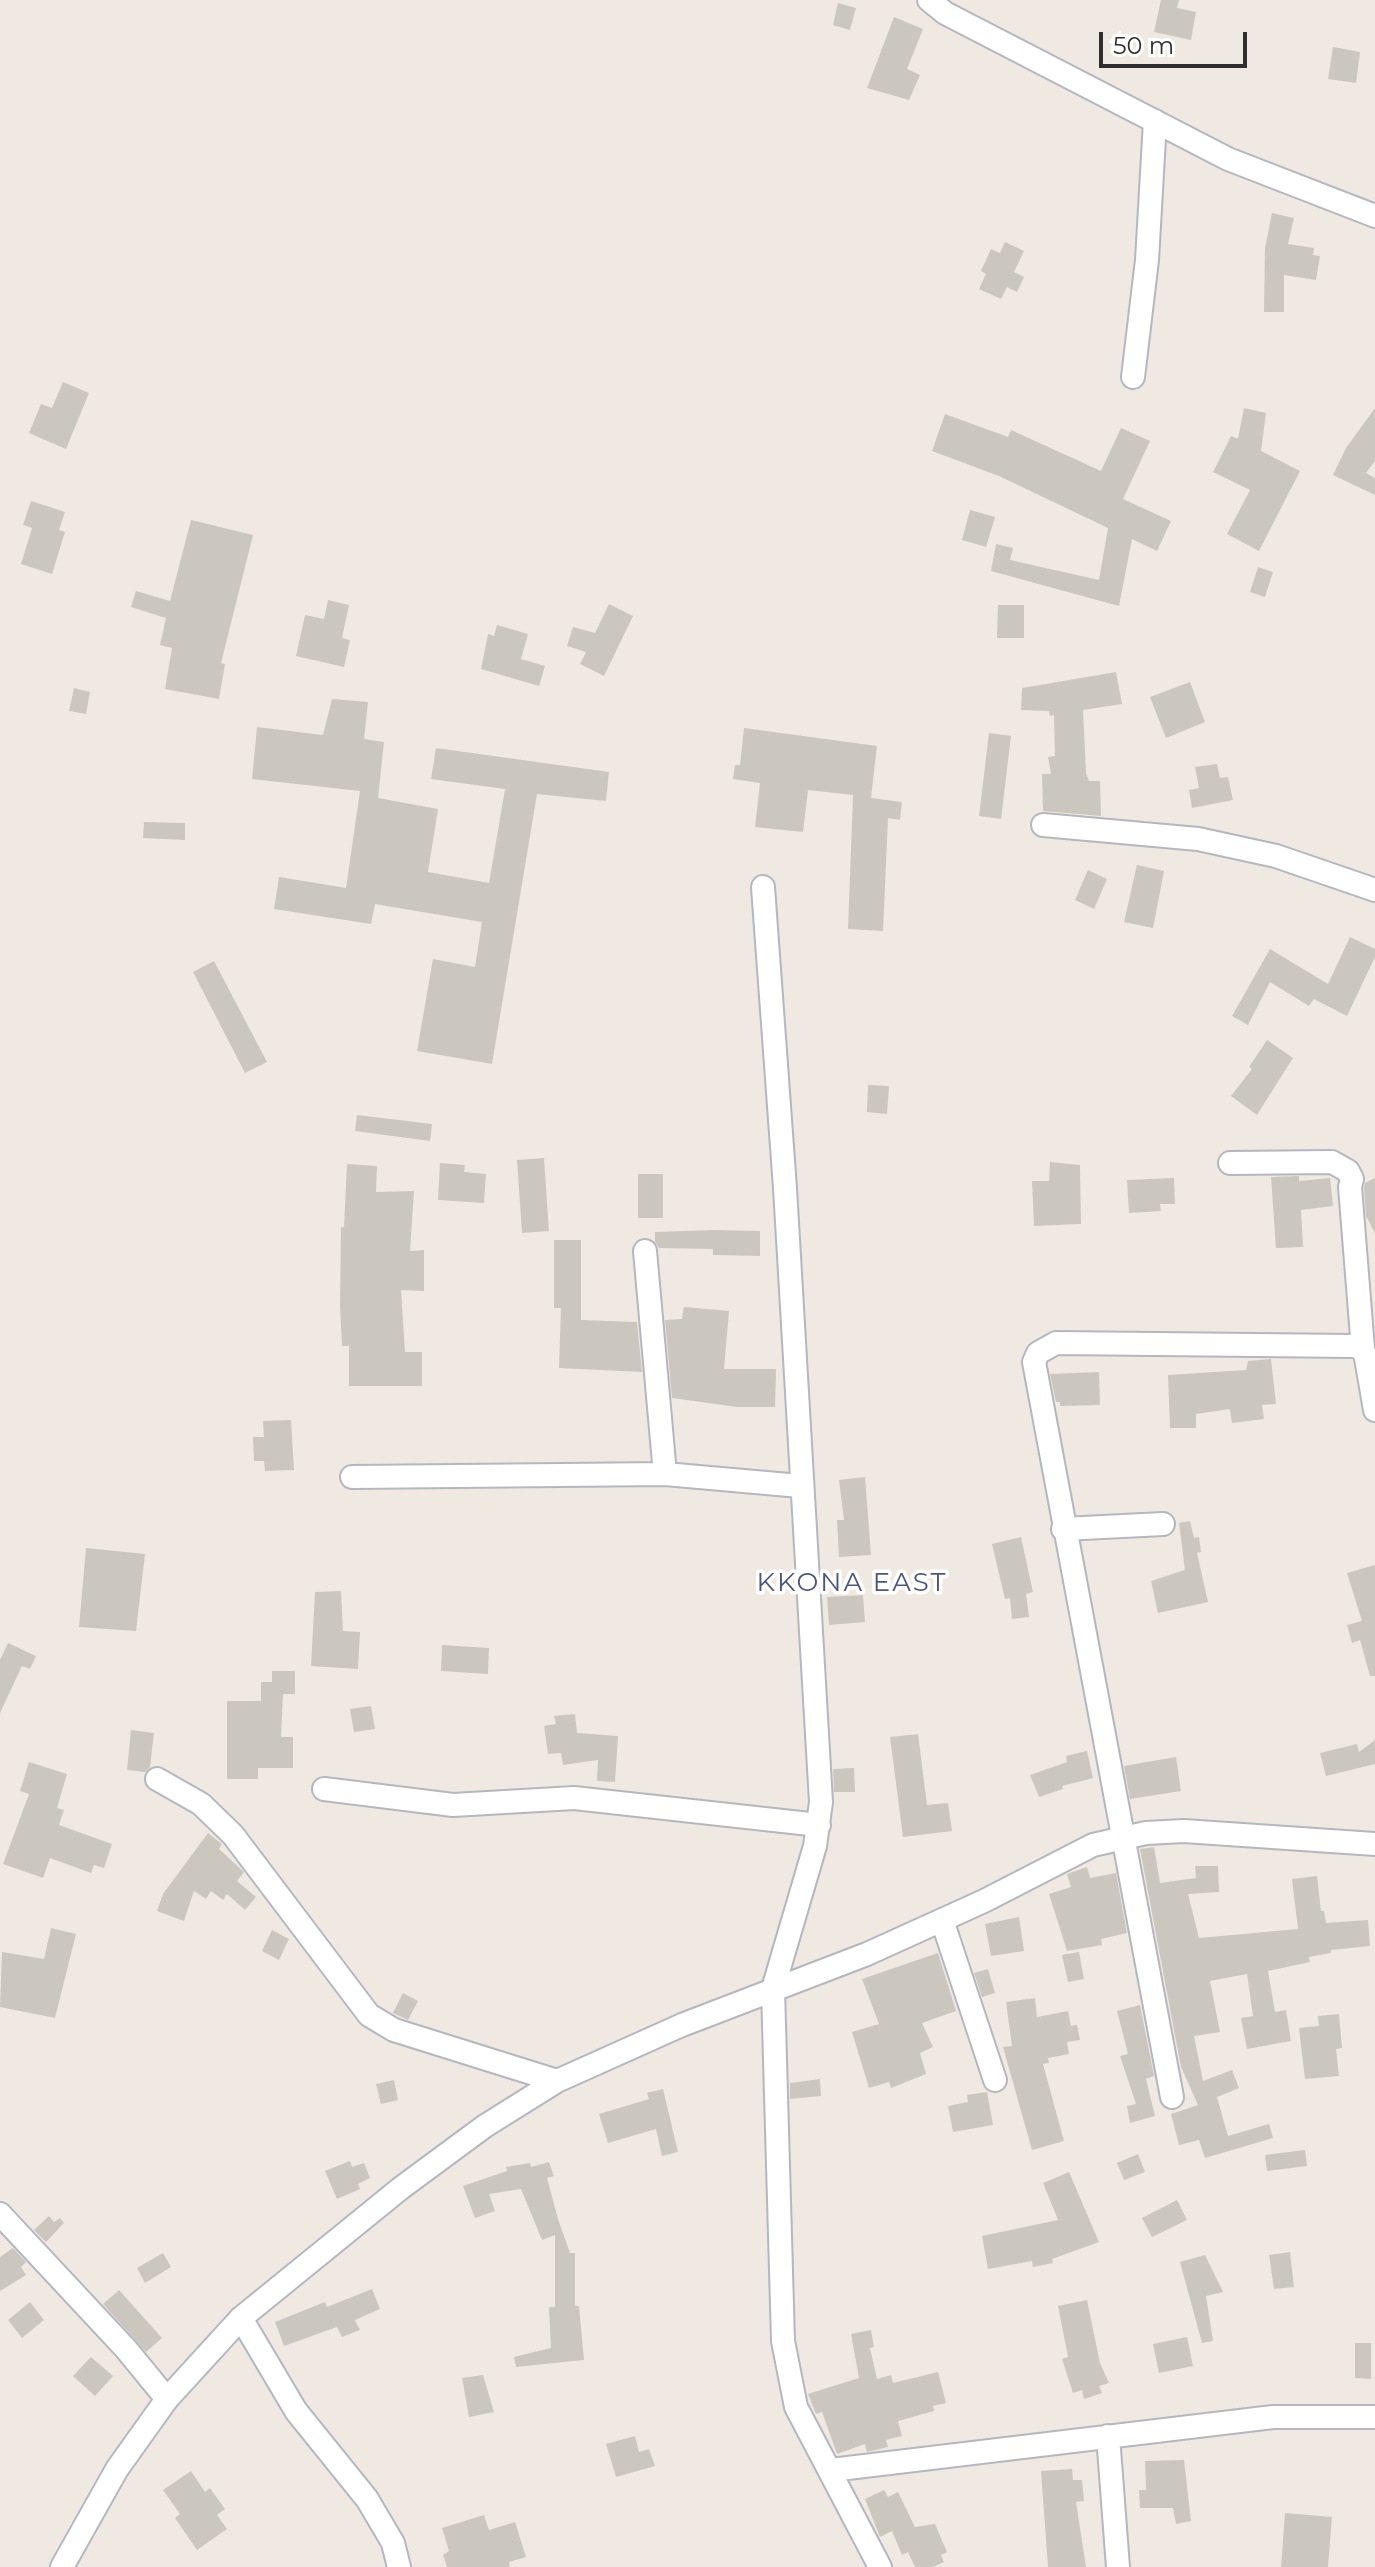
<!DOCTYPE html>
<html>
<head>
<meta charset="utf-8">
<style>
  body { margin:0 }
  #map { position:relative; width:1375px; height:2567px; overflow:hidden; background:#efe9e1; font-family:Montserrat,sans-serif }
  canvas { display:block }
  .scale { position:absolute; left:1099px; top:32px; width:148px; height:36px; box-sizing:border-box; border:4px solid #2e2e2e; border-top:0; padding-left:10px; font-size:24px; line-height:28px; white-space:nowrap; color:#2e2e2e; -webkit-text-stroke:6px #fff; paint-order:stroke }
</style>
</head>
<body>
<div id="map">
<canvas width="1375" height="2567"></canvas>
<div class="scale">50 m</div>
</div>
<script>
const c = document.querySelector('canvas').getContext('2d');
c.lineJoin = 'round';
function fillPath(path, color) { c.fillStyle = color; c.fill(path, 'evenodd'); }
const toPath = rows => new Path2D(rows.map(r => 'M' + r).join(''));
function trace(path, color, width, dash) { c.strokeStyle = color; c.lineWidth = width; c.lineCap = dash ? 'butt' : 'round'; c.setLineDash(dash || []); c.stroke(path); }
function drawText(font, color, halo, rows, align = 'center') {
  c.font = font + ' Montserrat,sans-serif'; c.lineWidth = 7; c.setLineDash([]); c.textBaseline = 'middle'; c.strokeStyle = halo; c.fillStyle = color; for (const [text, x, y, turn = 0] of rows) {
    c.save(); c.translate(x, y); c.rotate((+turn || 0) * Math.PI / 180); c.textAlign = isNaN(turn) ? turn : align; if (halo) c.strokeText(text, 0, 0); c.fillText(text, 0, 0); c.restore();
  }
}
fillPath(toPath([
  [1161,0,1179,0,1177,8,1196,12,1191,40,1154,32],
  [838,3,856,8,850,30,833,25],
  [894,17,923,29,907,69,920,75,909,100,867,88],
  [1333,47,1360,52,1356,83,1328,79],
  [1272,213,1294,218,1288,244,1314,248,1313,255,1320,256,1316,280,1284,275,1284,312,1264,312,1265,248],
  [1005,242,1024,251,1014,272,1024,277,1017,292,1007,287,1001,299,979,289,986,274,981,271,991,249,1000,253],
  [63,382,89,393,66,449,29,433,41,404,52,408],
  [1244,408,1266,413,1261,451,1300,471,1259,551,1227,534,1250,490,1213,472,1231,436,1238,439],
  [1375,408,1375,461,1366,473,1375,478,1375,495,1333,475,1346,448],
  [945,414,1008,437,1011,430,1101,471,1121,428,1150,441,1123,499,1171,521,1157,551,1132,539,1119,606,991,571,996,544,1013,548,1010,560,1099,580,1108,528,999,476,932,451],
  [31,501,65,512,59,530,65,532,52,574,21,564,32,528,23,525],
  [970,510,995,517,986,547,962,540],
  [191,520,253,535,221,663,225,664,219,699,165,689,172,648,160,645,166,618,131,607,136,591,170,601],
  [1258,567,1273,572,1265,597,1250,592],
  [328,600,349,605,342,638,350,640,344,667,296,656,305,615,324,619],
  [609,604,633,616,604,676,580,664,586,652,567,646,573,627,595,633],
  [998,605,1024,605,1024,638,997,638],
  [497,625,528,634,521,659,545,666,539,686,481,669,488,634,494,636],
  [1116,672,1122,704,1083,710,1086,773,1089,781,1100,781,1101,816,1043,811,1042,774,1051,774,1048,757,1055,756,1054,715,1050,716,1049,711,1021,710,1022,688],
  [1190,682,1205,722,1166,738,1150,697],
  [74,688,90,692,86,714,69,711],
  [332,699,368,702,364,739,384,742,378,798,438,809,428,872,489,883,505,789,431,779,436,748,609,772,606,801,537,794,492,1064,417,1051,433,959,475,967,482,922,375,904,371,924,274,909,279,877,346,888,360,791,252,779,257,727,323,735],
  [744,728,877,746,871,798,902,802,900,820,888,818,883,931,848,929,853,795,808,790,803,832,755,827,760,783,733,779,735,765,740,765],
  [989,733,1011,736,1001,819,979,816],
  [1217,764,1220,778,1228,777,1233,800,1192,808,1189,790,1199,788,1195,767],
  [144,822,185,823,185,840,143,838],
  [1137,865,1164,871,1153,928,1124,922],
  [1088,870,1107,879,1094,909,1075,900],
  [1350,937,1375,949,1375,957,1347,1016,1314,999,1309,1006,1270,982,1248,1025,1232,1016,1270,949,1328,984],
  [214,961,267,1062,245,1073,193,972],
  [1267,1040,1293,1058,1257,1115,1231,1096,1252,1069,1249,1067],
  [868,1085,889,1086,887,1114,867,1112],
  [357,1115,432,1124,430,1141,355,1131],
  [544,1158,549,1231,522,1233,517,1160],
  [1050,1162,1080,1165,1081,1224,1034,1226,1032,1181,1049,1181],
  [440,1163,465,1165,464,1172,486,1174,484,1203,438,1200],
  [347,1164,377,1166,376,1192,414,1191,410,1251,424,1250,424,1291,401,1290,405,1352,422,1352,422,1386,349,1386,349,1346,342,1346,340,1305,341,1227,344,1227],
  [638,1174,663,1174,663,1218,638,1218],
  [1299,1176,1299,1181,1330,1178,1333,1206,1301,1210,1303,1247,1276,1248,1271,1177],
  [1174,1178,1175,1204,1160,1204,1161,1211,1129,1213,1127,1180],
  [1375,1178,1375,1233,1366,1216,1364,1188,1365,1183],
  [713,1230,760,1231,760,1256,713,1255,713,1249,659,1248,655,1242,655,1232],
  [554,1240,581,1240,581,1320,637,1322,642,1372,559,1368,561,1308,554,1308],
  [684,1307,729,1311,724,1369,776,1369,775,1407,737,1407,672,1398,665,1320,682,1319],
  [1271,1359,1276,1404,1262,1405,1264,1419,1232,1423,1230,1409,1196,1414,1196,1428,1170,1428,1168,1375,1246,1370,1248,1361],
  [1099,1372,1100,1405,1060,1406,1060,1402,1056,1402,1050,1374],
  [291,1420,294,1470,265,1471,264,1461,254,1461,253,1437,264,1437,263,1421],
  [865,1477,871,1555,839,1557,837,1520,844,1520,839,1480],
  [1190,1521,1194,1538,1199,1537,1201,1552,1197,1553,1208,1602,1158,1613,1151,1581,1185,1570,1179,1523],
  [1021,1537,1033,1592,1026,1594,1029,1617,1012,1619,1010,1598,1005,1599,992,1544],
  [86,1548,145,1554,136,1631,79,1627],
  [1375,1565,1375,1676,1370,1676,1360,1640,1352,1643,1347,1625,1362,1621,1347,1573],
  [341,1591,343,1631,360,1632,358,1669,311,1666,315,1592],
  [863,1595,865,1622,829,1625,827,1597],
  [8,1643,36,1656,30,1669,22,1666,0,1713,0,1660],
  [442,1645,489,1648,488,1674,441,1671],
  [272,1671,295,1671,295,1694,283,1694,281,1737,293,1737,293,1768,258,1768,258,1779,227,1779,227,1701,261,1701,261,1682,272,1682],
  [371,1706,375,1729,354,1732,350,1709],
  [575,1714,577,1733,618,1736,615,1782,597,1781,598,1760,563,1765,561,1753,548,1754,544,1726,556,1724,554,1716],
  [131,1730,154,1733,150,1767,145,1772,127,1770],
  [918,1734,927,1805,948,1803,952,1831,903,1837,890,1737],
  [1375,1740,1375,1764,1326,1776,1320,1753,1357,1744,1359,1752],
  [1087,1751,1093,1778,1062,1786,1063,1789,1039,1797,1030,1775,1067,1762,1066,1756],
  [1176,1757,1181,1791,1130,1799,1124,1766],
  [29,1762,67,1774,57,1808,64,1810,59,1825,112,1844,104,1868,94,1865,91,1873,50,1858,43,1878,3,1864,29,1794,20,1791],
  [854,1768,855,1792,834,1792,833,1769],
  [208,1833,222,1844,219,1849,244,1872,237,1881,256,1897,245,1910,227,1894,223,1900,211,1891,206,1899,194,1891,184,1921,157,1911,163,1894],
  [1154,1847,1160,1883,1196,1878,1195,1866,1218,1866,1219,1892,1188,1894,1199,1938,1298,1929,1292,1879,1317,1876,1321,1911,1324,1911,1326,1923,1368,1920,1370,1946,1331,1950,1331,1953,1309,1957,1310,1962,1268,1971,1275,2012,1286,2010,1291,2041,1247,2049,1241,2018,1253,2016,1247,1974,1210,1981,1220,2032,1194,2036,1203,2081,1232,2070,1239,2088,1217,2097,1228,2136,1269,2124,1273,2138,1205,2158,1199,2140,1179,2145,1171,2114,1198,2105,1181,2067,1140,1849],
  [1087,1867,1090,1878,1116,1873,1127,1933,1101,1939,1102,1945,1067,1951,1049,1894,1071,1887,1067,1874],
  [1019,1917,1024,1951,991,1956,985,1924],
  [51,1928,76,1934,55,2018,0,2007,2,1952,44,1959],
  [272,1930,289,1939,279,1960,262,1951],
  [1079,1952,1084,1979,1068,1982,1062,1955],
  [938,1953,956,2011,922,2023,933,2047,920,2053,926,2074,891,2088,889,2082,869,2088,852,2032,879,2024,862,1979],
  [988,1969,995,1993,982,1997,974,1973],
  [403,1993,418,2001,408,2020,393,2013],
  [1035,1998,1037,2017,1068,2011,1071,2026,1077,2025,1080,2040,1067,2042,1069,2054,1048,2058,1049,2063,1043,2064,1064,2141,1032,2150,1003,2047,1012,2046,1006,2002],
  [1140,2005,1154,2076,1146,2079,1155,2116,1130,2123,1127,2106,1136,2104,1120,2056,1128,2054,1117,2011],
  [1339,2014,1342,2048,1336,2049,1339,2076,1305,2079,1299,2028,1319,2026,1318,2016],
  [820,2079,821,2096,790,2099,790,2083],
  [394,2080,398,2100,381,2104,376,2084],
  [663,2089,678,2152,662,2156,656,2129,608,2143,599,2114,649,2099,647,2093],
  [987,2092,993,2125,953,2132,948,2106,968,2102,967,2095],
  [1305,2150,1307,2166,1267,2171,1265,2155],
  [1138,2154,1145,2172,1124,2180,1117,2163],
  [350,2161,352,2167,364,2163,370,2178,358,2184,360,2189,337,2199,325,2171],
  [549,2162,554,2176,547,2178,558,2219,570,2253,575,2253,575,2306,579,2306,584,2360,516,2367,514,2357,551,2348,549,2307,555,2307,555,2235,542,2240,521,2189,489,2194,495,2211,475,2218,463,2186,507,2171,506,2167,530,2163,531,2167],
  [1069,2172,1099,2242,1052,2259,1053,2263,1033,2267,1032,2261,988,2269,982,2236,1058,2220,1043,2183],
  [1177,2200,1187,2220,1152,2237,1142,2218],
  [49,2216,54,2222,60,2218,64,2223,46,2242,34,2230],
  [13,2248,26,2262,21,2267,26,2275,0,2291,0,2257],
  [1290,2252,1294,2287,1274,2289,1269,2255],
  [163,2253,171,2267,145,2283,137,2268],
  [1205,2255,1223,2292,1206,2296,1213,2341,1202,2343,1180,2262],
  [372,2289,380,2309,355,2320,360,2330,342,2337,337,2327,284,2346,275,2322,325,2302,327,2307],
  [119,2290,162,2338,146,2352,103,2304],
  [1087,2300,1100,2363,1109,2383,1099,2386,1102,2393,1084,2399,1082,2390,1073,2393,1062,2359,1068,2357,1058,2306],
  [30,2302,44,2320,22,2338,8,2320],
  [871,2330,874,2347,870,2348,877,2379,891,2375,893,2383,938,2372,946,2403,933,2406,934,2411,898,2421,902,2436,886,2440,888,2447,867,2452,865,2444,837,2454,822,2412,816,2414,808,2394,859,2378,851,2334],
  [1187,2337,1193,2366,1159,2373,1153,2344],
  [1355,2343,1371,2343,1371,2379,1355,2378],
  [91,2357,113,2376,95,2396,73,2376],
  [483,2375,494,2412,469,2417,462,2378],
  [635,2436,639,2452,649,2449,655,2466,616,2477,606,2444],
  [1184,2460,1191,2521,1176,2524,1173,2508,1140,2508,1139,2490,1146,2490,1145,2461],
  [1072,2469,1073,2480,1082,2480,1084,2501,1076,2502,1086,2567,1048,2567,1041,2471],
  [191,2471,205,2492,210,2488,225,2509,217,2515,227,2529,197,2550,175,2518,180,2514,163,2490],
  [884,2490,888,2497,898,2492,915,2527,935,2524,947,2552,941,2555,944,2562,933,2567,915,2567,908,2552,902,2555,892,2531,880,2537,865,2499],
  [1285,2513,1332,2517,1328,2567,1281,2567],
  [484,2515,489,2530,515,2522,526,2557,509,2562,510,2567,447,2567,443,2555,449,2551,442,2528]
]), '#cbc7bf');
const minor = toPath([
  [929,0,945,13,1228,159,1375,216],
  [1133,377,1147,260,1155,121],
  [1043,825,1198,839,1276,856,1375,890],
  [763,887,785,1188,821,1802,815,1846,773,1989,783,2341,796,2407,880,2567],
  [1230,1163,1332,1162,1348,1171,1352,1179,1350,1187,1363,1349],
  [645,1251,665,1474],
  [352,1477,665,1474,800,1486],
  [1063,1529,1163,1524],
  [157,1779,201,1804,233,1835,369,2015,394,2030,557,2081],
  [324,1789,453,1805,574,1798,819,1825],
  [942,1920,995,2080],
  [1172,2097,1034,1362,1038,1353,1056,1343,1354,1346,1363,1349,1366,1358,1375,1410],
  [0,2214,126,2349,167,2399],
  [241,2318,296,2411,367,2499,393,2543,399,2567],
  [1108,2436,1118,2567],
  [831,2470,1273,2417,1375,2417],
  [62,2567,117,2469,167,2399,241,2318,401,2188,485,2126,557,2081,682,2025,867,1954,984,1901,1093,1845,1146,1833,1184,1831,1375,1844]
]);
trace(minor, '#b4b7c1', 26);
trace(minor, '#fff', 22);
c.letterSpacing = '2px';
drawText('26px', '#4d5680', '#fff', [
  ["KKONA EAST",852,1583]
]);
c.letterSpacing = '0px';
</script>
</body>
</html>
